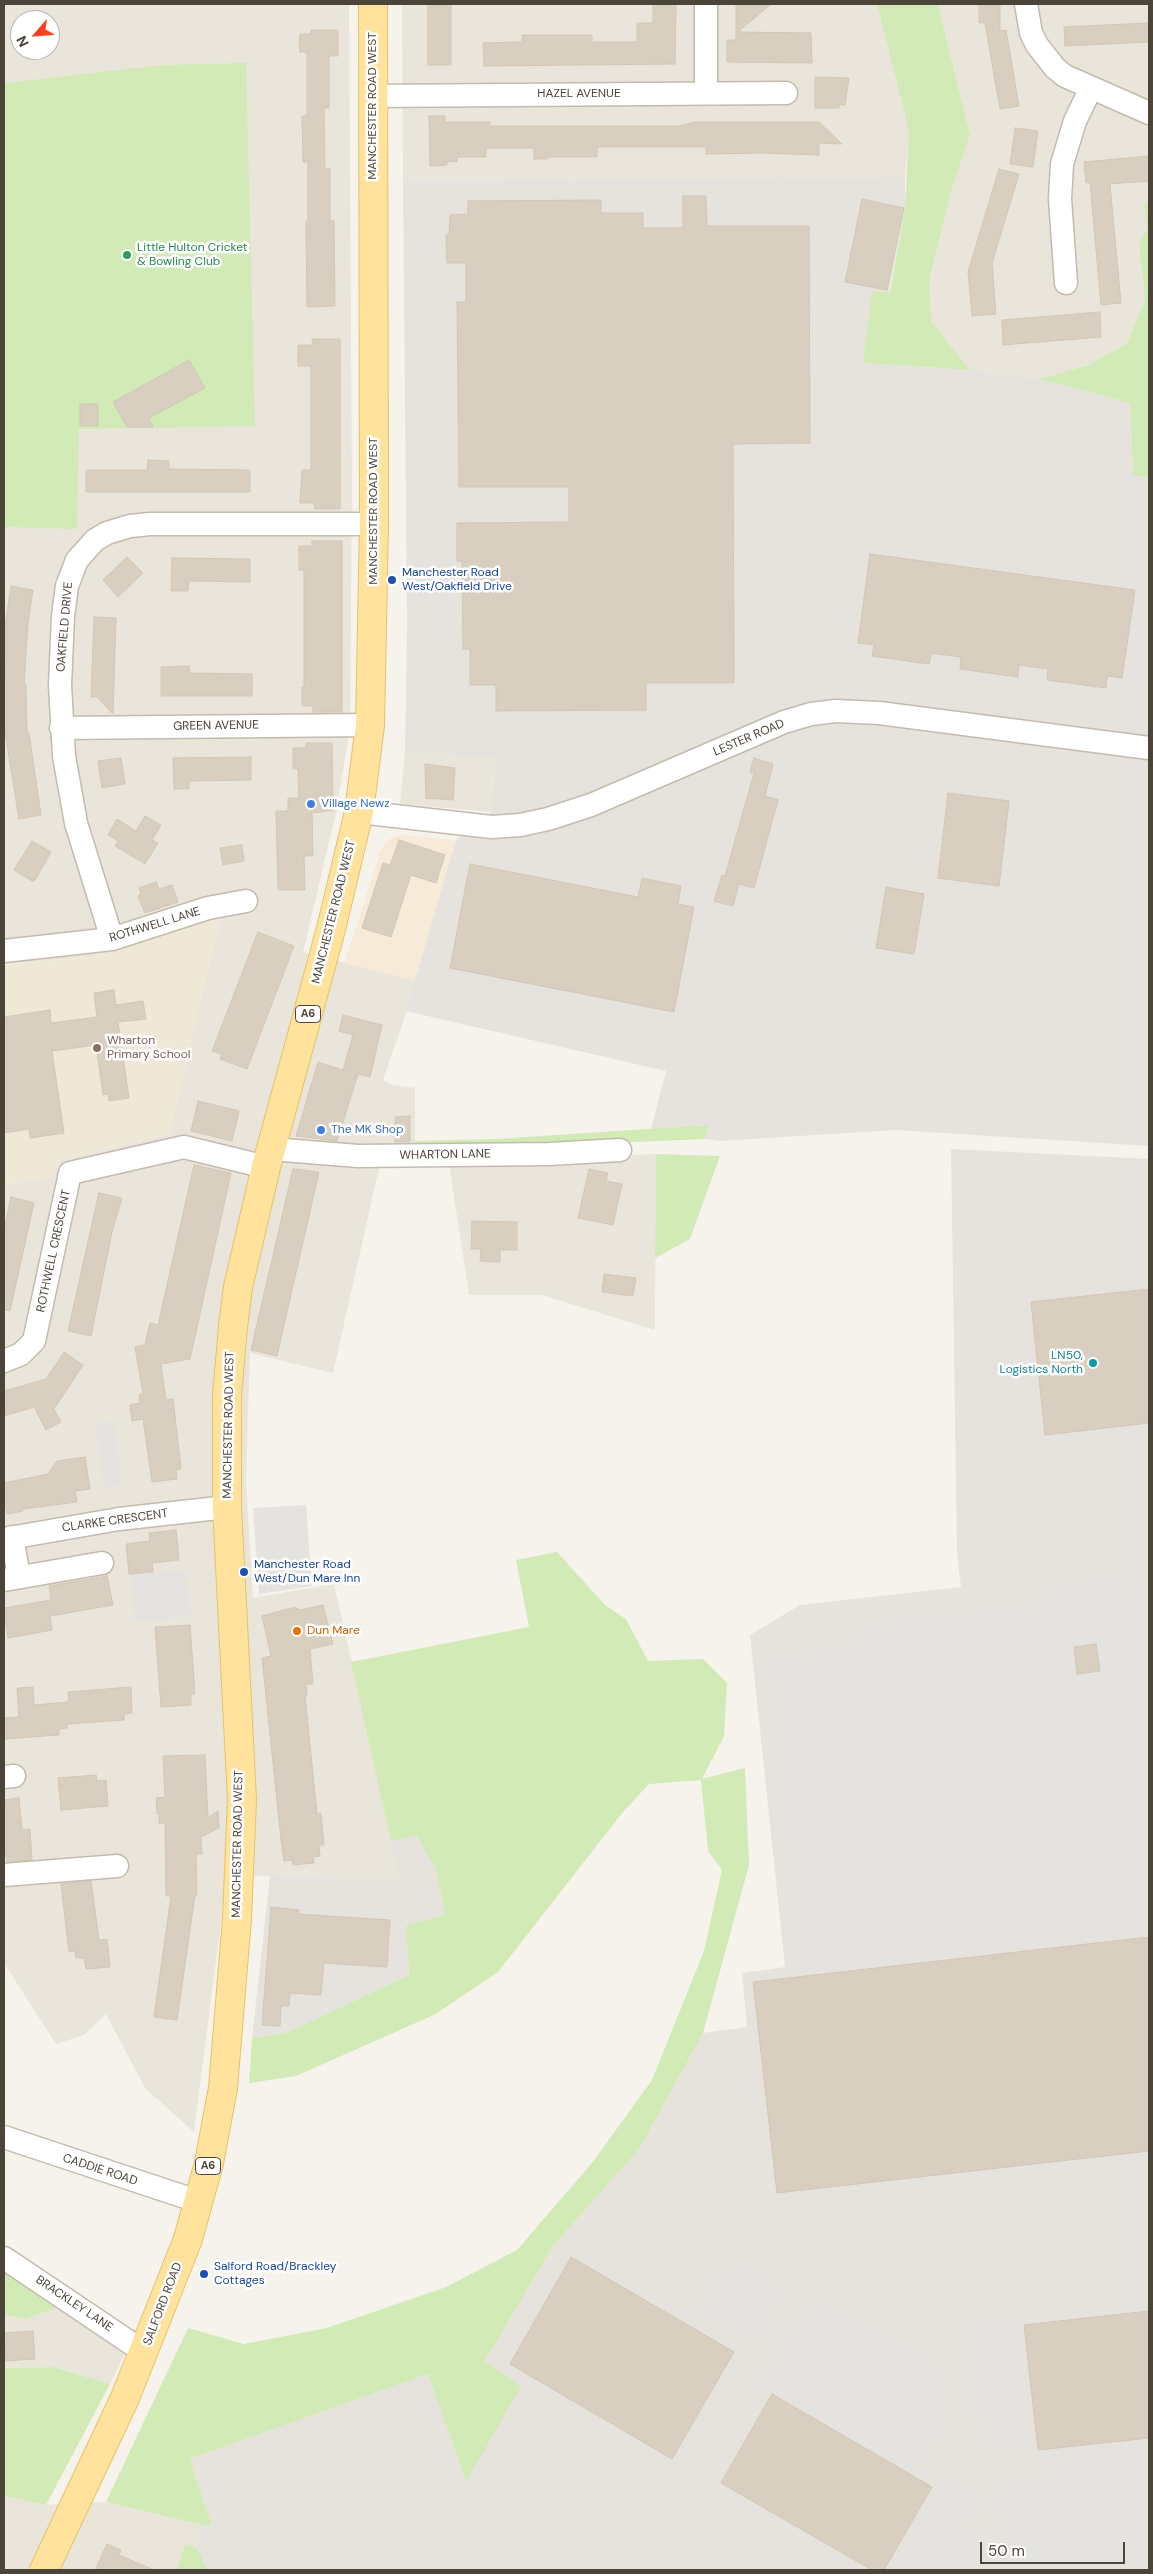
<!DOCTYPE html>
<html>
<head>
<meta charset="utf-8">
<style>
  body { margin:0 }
  #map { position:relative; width:1153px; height:2574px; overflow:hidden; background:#f6f3ec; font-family:"DM Sans",sans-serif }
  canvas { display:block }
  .frame { position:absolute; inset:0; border:5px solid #4b4439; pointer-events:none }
  .north { position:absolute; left:10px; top:10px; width:50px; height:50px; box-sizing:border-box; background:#fff; border:1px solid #b7b4b0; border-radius:50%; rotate:243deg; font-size:14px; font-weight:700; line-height:20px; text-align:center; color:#4b4439 }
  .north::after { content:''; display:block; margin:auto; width:18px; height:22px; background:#fc3f1d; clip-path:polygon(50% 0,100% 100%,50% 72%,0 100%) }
  .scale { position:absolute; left:980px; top:2542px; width:145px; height:22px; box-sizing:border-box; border:2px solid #4b4439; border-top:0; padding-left:6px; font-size:15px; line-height:18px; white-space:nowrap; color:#4b4439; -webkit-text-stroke:4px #fff; paint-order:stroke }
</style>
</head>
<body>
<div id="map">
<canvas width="1153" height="2574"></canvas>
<div class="frame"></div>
<div class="north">N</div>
<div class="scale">50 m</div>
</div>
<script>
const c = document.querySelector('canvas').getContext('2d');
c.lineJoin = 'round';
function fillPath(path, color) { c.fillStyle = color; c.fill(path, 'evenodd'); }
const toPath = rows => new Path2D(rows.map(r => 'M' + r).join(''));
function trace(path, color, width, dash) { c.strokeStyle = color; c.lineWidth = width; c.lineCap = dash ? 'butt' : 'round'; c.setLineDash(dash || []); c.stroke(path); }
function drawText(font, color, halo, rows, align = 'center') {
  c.font = font + ' "DM Sans",sans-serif'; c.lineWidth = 5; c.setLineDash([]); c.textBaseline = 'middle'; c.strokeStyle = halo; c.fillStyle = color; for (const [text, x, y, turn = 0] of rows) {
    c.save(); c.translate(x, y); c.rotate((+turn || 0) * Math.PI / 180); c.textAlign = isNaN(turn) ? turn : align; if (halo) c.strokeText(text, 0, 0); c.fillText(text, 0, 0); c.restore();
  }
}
fillPath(toPath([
  [4,4,349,4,352,491,350,729,335,817,303,952,417,981,383,1080,392,1085,415,1088,415,1164,380,1164,333,1373,250,1353,246,1480,253,1598,334,1584,401,1879,227,1875,194,2132,145,2088,106,2014,84,2035,56,2044,4,1963,4,1185,53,1177,58,1161,170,1133,188,923,89,957,4,964],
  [20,20,50,20,50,50,20,50],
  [402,4,877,4,909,131,905,177,403,181],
  [938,4,1149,4,1149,202,1144,203,1147,229,1139,243,1145,300,1127,343,1089,365,1039,379,970,370,931,321,930,278,952,189,970,135],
  [405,752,495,756,491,812,400,804],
  [656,1154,655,1330,542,1295,469,1295,449,1164],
  [66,2305,125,2353,110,2384,53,2367,4,2368,4,2315,24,2319],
  [4,2496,46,2505,106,2502,202,2525,197,2548,185,2544,177,2570,4,2570]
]), '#eae5da');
fillPath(toPath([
  [401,835,456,840,417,981,345,963,381,849,391,838]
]), '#f7ead8');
fillPath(toPath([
  [905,177,905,208,889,292,872,291,864,363,970,370,1039,379,1130,403,1133,476,1149,477,1149,1146,895,1130,720,1141,705,1139,708,1125,651,1129,666,1071,406,1011,456,840,491,812,495,757,405,752,407,627,403,181],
  [951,1149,1149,1159,1149,2570,177,2570,185,2544,197,2548,202,2525,212,2525,190,2459,428,2374,466,2482,485,2361,553,2246,640,2148,703,2033,747,2027,742,1973,785,1967,750,1635,800,1605,961,1587,957,1553],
  [416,1834,435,1867,445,1915,406,1925,409,1975,286,2033,252,2038,270,1876,400,1879,391,1841]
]), '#e6e2dd');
fillPath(toPath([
  [222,913,170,1133,58,1161,54,1177,4,1185,4,964,89,957]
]), '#efe8d6');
fillPath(toPath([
  [877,4,938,4,970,135,952,189,930,277,931,321,970,370,863,363,872,291,890,292,905,208,909,131],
  [246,63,255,426,79,429,77,529,4,527,4,83,163,65],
  [1149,202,1149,477,1133,476,1130,403,1039,379,1089,365,1127,343,1145,300,1139,243,1147,229,1144,203],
  [709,1125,705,1139,521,1147,415,1146,415,1141,494,1139],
  [656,1154,720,1156,690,1239,655,1258],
  [557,1552,606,1606,626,1619,648,1661,703,1659,727,1683,724,1736,702,1779,745,1768,749,1865,703,2033,640,2148,553,2246,485,2361,521,2386,466,2482,428,2374,190,2459,212,2525,202,2525,106,2502,188,2328,244,2344,327,2328,446,2287,517,2250,592,2163,652,2080,704,1951,722,1870,708,1851,701,1780,649,1784,623,1812,498,1972,436,2014,296,2076,249,2083,252,2038,286,2033,409,1975,406,1925,445,1915,435,1867,416,1835,391,1841,351,1662,529,1627,516,1560],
  [4,2263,66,2305,24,2319,4,2315],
  [53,2367,110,2384,46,2505,4,2496,4,2368],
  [185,2544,197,2548,207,2570,177,2570]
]), '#d2eab5');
fillPath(toPath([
  [114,1421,121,1485,103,1487,96,1423],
  [306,1505,312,1586,259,1594,253,1508],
  [187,1571,191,1617,134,1621,131,1575],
  [1111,1582,1115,1611,1133,1597,1149,1596,1149,1930,801,1975,798,1949,809,1920,781,1661,861,1652,879,1627,1050,1608,1058,1597,1067,1594,1067,1586],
  [738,2270,776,2293,751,2335,712,2311],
  [821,2311,839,2314,936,2373,941,2381,945,2398,944,2410,909,2471,767,2389,807,2318],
  [1014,2320,1026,2439,995,2443,982,2323],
  [1149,2443,1149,2553,1040,2566,1019,2557,1012,2545,1010,2537,1005,2496,1009,2489,1021,2484,1066,2479,1071,2473,1069,2451],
  [939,2481,963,2493,964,2513,951,2535,966,2534,970,2570,893,2570,891,2569]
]), '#e5e3e0');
const building = toPath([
  [428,4,451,4,451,65,428,65,428,4],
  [653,4,676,4,675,64,484,66,483,43,522,42,522,35,592,35,592,42,637,42,637,23,653,23,653,4],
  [736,4,771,4,738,32,811,33,812,63,727,62,727,40,736,40,736,4],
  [979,4,1000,4,1000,31,1006,30,1019,106,1000,109,985,23,979,23,979,4],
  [1148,23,1149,42,1065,46,1064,27,1148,23],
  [311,30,338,30,338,56,329,56,329,108,324,108,325,169,330,169,330,221,334,221,335,306,307,307,306,221,308,221,308,162,303,162,302,116,307,116,307,52,300,52,299,43,300,34,311,34,311,30],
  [815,77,849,78,845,105,839,105,839,108,815,108,815,77],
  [429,116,445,116,445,122,490,122,490,126,679,126,695,122,819,122,842,144,819,143,819,155,763,153,706,154,706,147,597,147,597,157,548,157,548,159,534,159,534,148,486,148,486,157,457,157,457,162,447,161,447,165,430,166,429,116],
  [1015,128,1038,131,1033,167,1010,164,1015,128],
  [1149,156,1149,181,1110,184,1121,303,1101,305,1090,182,1086,183,1084,162,1149,156],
  [999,169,1019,174,992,263,996,314,972,316,968,272,999,169],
  [683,196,706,196,707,226,809,226,810,443,733,444,734,683,646,683,646,710,496,711,496,685,470,685,470,649,463,649,462,561,457,561,457,523,569,522,569,487,459,487,457,302,466,302,466,263,447,263,446,235,449,235,450,215,468,214,468,201,601,200,601,213,643,213,643,228,683,228,683,196],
  [862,199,904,208,887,290,845,282,862,199],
  [1100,312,1101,337,1003,345,1002,320,1100,312],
  [312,339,340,339,340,509,314,509,314,503,300,503,302,470,311,470,311,366,298,366,298,345,313,345,312,339],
  [189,360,205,388,149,418,153,427,127,427,113,402,189,360],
  [80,404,98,404,98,426,80,426,80,404],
  [148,460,169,461,169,469,250,470,250,492,86,492,86,470,147,470,148,460],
  [312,541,342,541,342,712,313,712,313,706,302,706,302,687,304,687,304,570,299,570,299,546,312,546,312,541],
  [870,554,1135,590,1122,678,1107,676,1106,688,1047,680,1048,669,1019,665,1018,677,960,669,961,657,931,653,929,664,872,656,874,645,858,643,870,554],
  [127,557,143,573,118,597,103,580,127,557],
  [172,558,250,559,250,582,189,581,188,591,171,591,172,558],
  [11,586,33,590,28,623,24,685,26,685,27,733,29,733,41,815,19,819,4,726,5,626,11,586],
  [94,617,116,618,113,714,97,697,91,697,94,617],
  [189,666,190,673,252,674,252,696,161,696,161,667,189,666],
  [306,743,332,743,333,810,312,813,313,856,304,856,305,890,278,890,276,811,288,811,288,798,299,798,298,769,293,769,293,748,306,748,306,743],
  [251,757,251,780,189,781,189,789,174,789,173,758,251,757],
  [121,758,125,784,102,788,98,761,121,758],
  [754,758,773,764,765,796,778,800,754,888,739,884,733,906,714,901,722,875,725,876,754,773,750,772,754,758],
  [425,764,455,768,453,800,426,798,425,764],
  [948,793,1009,801,999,886,938,878,948,793],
  [145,816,161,825,152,840,158,843,145,864,115,846,118,841,108,835,117,819,136,831,145,816],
  [399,840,445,855,436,883,411,875,391,937,362,928,383,863,390,865,399,840],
  [32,841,51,852,34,882,14,870,32,841],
  [242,845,244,861,223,865,220,848,242,845],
  [470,864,638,897,642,878,681,886,678,904,694,907,674,1012,450,968,470,864],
  [156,882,159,889,172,885,178,902,145,913,138,896,141,895,139,888,156,882],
  [886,887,924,894,914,954,876,948,886,887],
  [258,932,294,946,247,1069,220,1059,222,1054,212,1051,258,932],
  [114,990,116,1005,143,1001,146,1019,118,1022,129,1098,109,1101,108,1094,103,1095,96,1045,52,1051,64,1133,30,1138,29,1129,4,1133,4,1017,50,1010,51,1023,97,1017,94,993,114,990],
  [343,1015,382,1025,370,1077,358,1074,337,1141,296,1136,318,1062,343,1070,353,1035,339,1031,343,1015],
  [198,1101,239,1111,232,1141,191,1131,198,1101],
  [410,1116,410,1142,395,1142,395,1117,410,1116],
  [194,1165,231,1173,190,1359,161,1364,166,1400,173,1399,181,1469,176,1470,177,1479,152,1482,143,1419,132,1421,130,1405,140,1403,139,1395,143,1394,135,1347,145,1345,150,1323,158,1325,194,1165],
  [293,1169,319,1172,277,1356,251,1350,293,1169],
  [589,1169,608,1173,606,1181,622,1184,613,1225,578,1218,589,1169],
  [99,1193,122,1198,112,1232,91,1336,68,1331,99,1193],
  [11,1197,34,1203,10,1311,4,1310,4,1230,11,1197],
  [472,1221,517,1222,517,1250,500,1250,500,1262,480,1261,481,1249,471,1249,472,1221],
  [604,1274,636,1278,633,1296,602,1292,604,1274],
  [1149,1289,1149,1423,1045,1435,1031,1302,1149,1289],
  [64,1352,83,1365,54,1409,61,1422,46,1430,34,1407,4,1416,4,1391,46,1379,64,1352],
  [85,1457,90,1489,75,1491,77,1502,23,1509,23,1511,7,1514,6,1508,4,1508,4,1483,48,1474,57,1461,85,1457],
  [176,1530,179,1560,152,1563,153,1572,129,1574,126,1544,150,1541,149,1533,176,1530],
  [107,1576,113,1605,50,1616,52,1630,8,1638,4,1608,51,1600,49,1586,107,1576],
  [323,1605,333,1644,310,1649,313,1684,306,1684,307,1696,305,1696,317,1814,321,1813,324,1845,319,1845,320,1856,313,1857,314,1863,293,1865,292,1860,284,1861,281,1839,262,1658,271,1656,262,1616,295,1607,300,1610,323,1605],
  [190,1625,195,1694,191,1694,191,1705,161,1707,155,1627,190,1625],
  [1096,1644,1100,1671,1077,1674,1074,1647,1096,1644],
  [33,1687,34,1705,69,1702,68,1692,131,1687,132,1713,124,1714,124,1720,67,1724,67,1728,59,1729,59,1735,4,1739,4,1718,19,1717,17,1688,33,1687],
  [205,1755,208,1818,218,1811,219,1828,201,1837,202,1854,196,1854,197,1895,195,1895,177,2020,154,2017,171,1896,166,1896,165,1823,159,1823,159,1814,157,1814,156,1798,165,1797,163,1756,205,1755],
  [96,1775,97,1781,106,1780,108,1806,61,1810,58,1778,96,1775],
  [19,1798,22,1830,30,1829,32,1860,7,1862,6,1855,4,1855,4,1800,19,1798],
  [91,1881,99,1940,107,1939,110,1967,86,1969,84,1958,76,1958,75,1951,69,1952,61,1884,91,1881],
  [271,1907,299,1910,298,1914,390,1920,387,1967,324,1963,321,1995,290,1993,289,2006,281,2006,280,2026,262,2025,271,1907],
  [1149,1937,1149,2151,777,2193,753,1982,1149,1937],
  [571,2257,734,2352,672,2459,510,2364,571,2257],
  [1149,2311,1149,2438,1038,2450,1024,2325,1149,2311],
  [33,2331,35,2359,5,2361,4,2333,33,2331],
  [772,2394,932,2487,884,2570,872,2570,721,2483,772,2394],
  [107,2544,121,2550,119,2555,154,2570,95,2570,107,2544]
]);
fillPath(building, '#d8cfc1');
trace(building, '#d3c7b4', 1);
const minor = toPath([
  [1026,4,1031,33,1037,45,1055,68,1065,76,1149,113],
  [706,93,706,4],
  [372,96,786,93],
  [1066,283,1060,199,1062,164,1075,121,1091,88],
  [61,728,370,725],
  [359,812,492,827,520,825,548,819,591,805,784,722,811,714,836,711,879,713,1149,748],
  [112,939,76,823,64,756,60,685,63,616,67,586,77,560,95,540,107,533,130,526,150,524,374,524],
  [4,951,112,939,208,908,246,901],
  [271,1149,358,1156,549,1154,620,1150],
  [4,1361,21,1354,34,1341,70,1173,184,1147,266,1167],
  [12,1537,19,1577],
  [4,1539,119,1519,227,1507],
  [4,1580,102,1563],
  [4,1777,14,1776],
  [4,1875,117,1866],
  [4,2137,197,2201],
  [4,2258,144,2352]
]);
const primary = toPath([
  [44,2570,125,2398,188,2239,209,2163,223,2088,237,1918,242,1800,227,1507,227,1395,233,1327,238,1287,266,1167,331,929,359,812,370,725,374,524,373,4]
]);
trace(minor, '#c2bbae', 25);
trace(primary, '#e6c16a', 30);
trace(minor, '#fff', 22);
trace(primary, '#ffe39c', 28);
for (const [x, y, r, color] of [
  [127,255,5,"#2e9e5b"],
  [392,580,5,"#1a4fb4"],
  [311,804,5,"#3f7fe0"],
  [97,1048,5,"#8d6e63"],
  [321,1130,5,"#3f7fe0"],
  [1093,1363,5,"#0f9aa8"],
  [244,1572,5,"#1a4fb4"],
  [297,1631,5,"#e8710a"],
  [204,2274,5,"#1a4fb4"]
]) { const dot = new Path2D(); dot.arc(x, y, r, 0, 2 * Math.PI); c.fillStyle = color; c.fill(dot); trace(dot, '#fff', 2); }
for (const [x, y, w] of [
  [308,1014,25],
  [208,2166,25]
]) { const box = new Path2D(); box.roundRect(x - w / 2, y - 8.5, w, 17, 4); c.fillStyle = '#fff'; c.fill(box); trace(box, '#4b4439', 1); }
drawText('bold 11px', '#4b4439', null, [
  ["A6",308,1014],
  ["A6",208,2166]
]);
drawText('12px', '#4b4439', '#fff', [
  ["HAZEL AVENUE",579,94],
  ["MANCHESTER ROAD WEST",373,106,-90],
  ["MANCHESTER ROAD WEST",374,511,-90],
  ["OAKFIELD DRIVE",65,627,-85],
  ["GREEN AVENUE",216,726,-1],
  ["LESTER ROAD",749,738,-23],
  ["MANCHESTER ROAD WEST",334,912,-76],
  ["ROTHWELL LANE",155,925,-17],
  ["WHARTON LANE",445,1155,-1],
  ["ROTHWELL CRESCENT",54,1251,-78],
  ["MANCHESTER ROAD WEST",229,1425,-89],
  ["CLARKE CRESCENT",115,1521,-8],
  ["MANCHESTER ROAD WEST",238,1844,-89],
  ["CADDIE ROAD",100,2170,18],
  ["BRACKLEY LANE",74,2304,34],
  ["SALFORD ROAD",163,2304,-69]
]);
drawText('12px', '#27864d', '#fff', [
  ["Little Hulton Cricket",137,248],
  ["& Bowling Club",137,262]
], 'left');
drawText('12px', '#164399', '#fff', [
  ["Manchester Road",402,573],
  ["West/Oakfield Drive",402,587],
  ["Manchester Road",254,1565],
  ["West/Dun Mare Inn",254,1579],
  ["Salford Road/Brackley",214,2267],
  ["Cottages",214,2281]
], 'left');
drawText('12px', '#366cbe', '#fff', [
  ["Village Newz",321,804],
  ["The MK Shop",331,1130]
], 'left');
drawText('12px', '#785e54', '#fff', [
  ["Wharton",107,1041],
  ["Primary School",107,1055]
], 'left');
drawText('12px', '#0d838f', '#fff', [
  ["LN50,",1083,1356],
  ["Logistics North",1083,1370]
], 'right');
drawText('12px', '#c56008', '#fff', [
  ["Dun Mare",307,1631]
], 'left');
</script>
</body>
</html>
